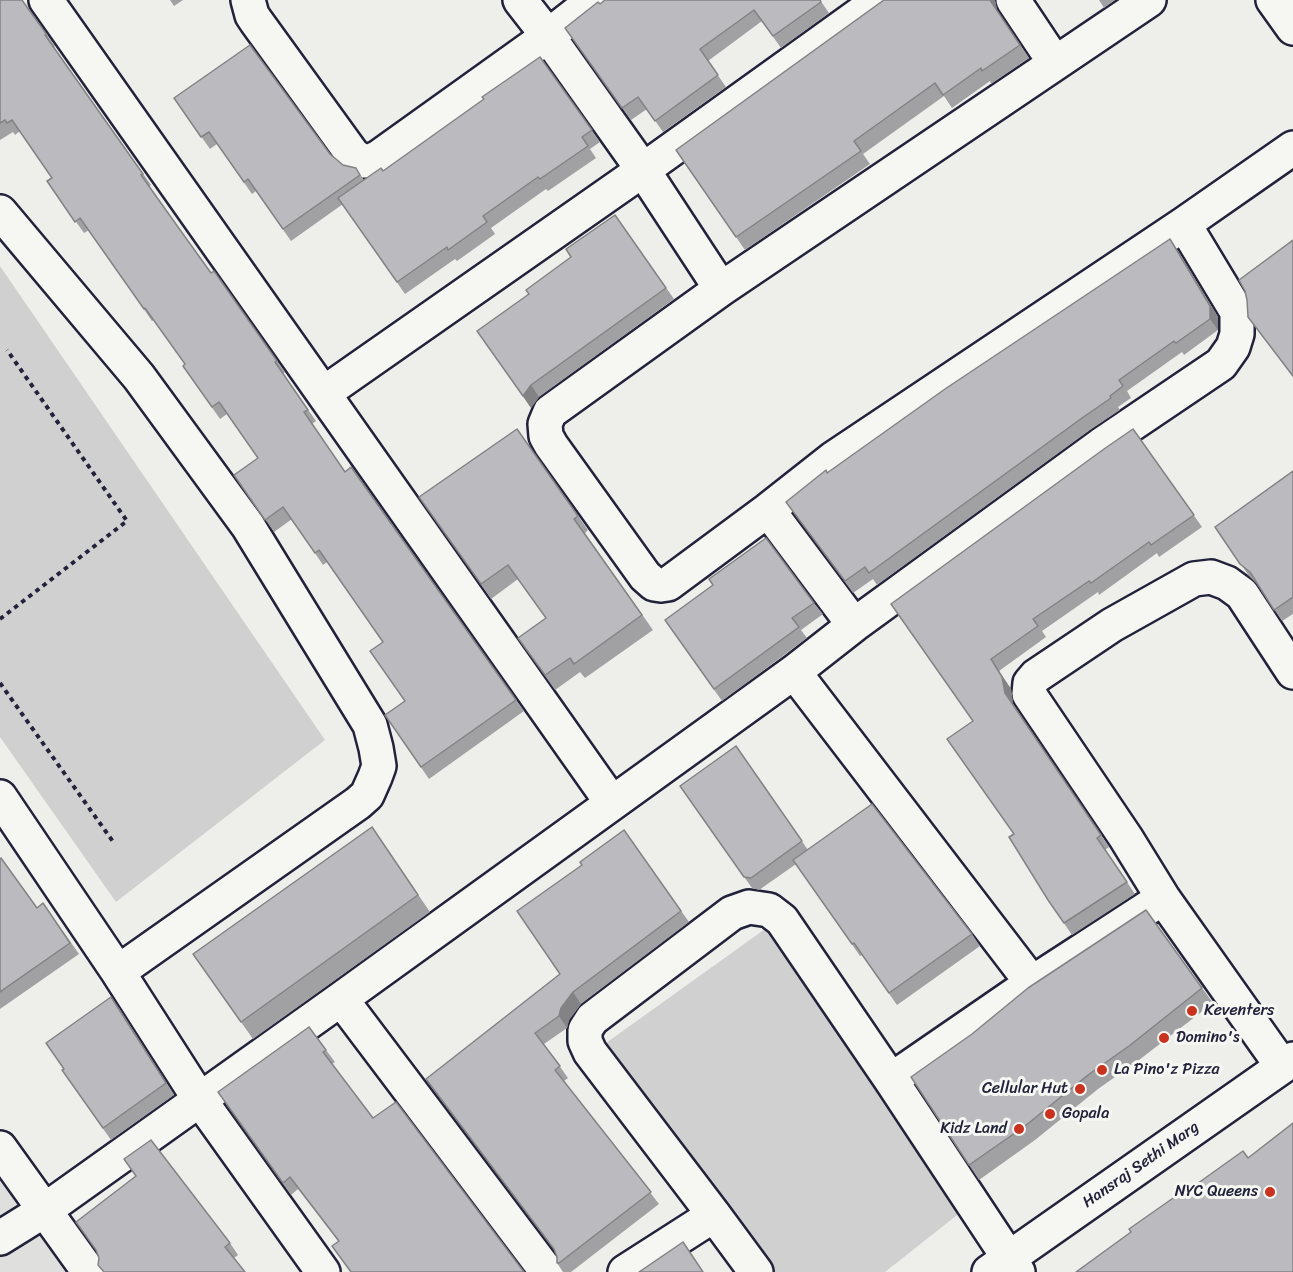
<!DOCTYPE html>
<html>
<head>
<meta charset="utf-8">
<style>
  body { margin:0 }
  canvas { display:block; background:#eeeeeb }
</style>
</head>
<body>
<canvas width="1293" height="1272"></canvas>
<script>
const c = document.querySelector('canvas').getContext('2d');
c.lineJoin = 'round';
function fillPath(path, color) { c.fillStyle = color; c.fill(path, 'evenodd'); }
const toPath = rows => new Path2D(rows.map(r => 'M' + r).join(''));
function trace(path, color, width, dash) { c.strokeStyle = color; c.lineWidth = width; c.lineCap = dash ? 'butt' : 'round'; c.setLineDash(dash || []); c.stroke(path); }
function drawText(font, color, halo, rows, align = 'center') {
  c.font = font + ' Sriracha,sans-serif'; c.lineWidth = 6; c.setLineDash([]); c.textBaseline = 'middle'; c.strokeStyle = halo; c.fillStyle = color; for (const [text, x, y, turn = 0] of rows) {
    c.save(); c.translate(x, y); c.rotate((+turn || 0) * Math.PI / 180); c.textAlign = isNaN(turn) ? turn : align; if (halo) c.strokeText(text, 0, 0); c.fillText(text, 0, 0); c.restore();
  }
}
fillPath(toPath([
  [0,1178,67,1272,0,1272]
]), '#dfdfde');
fillPath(toPath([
  [0,266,325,740,116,902,0,737],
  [765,929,961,1212,885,1272,773,1272,606,1043]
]), '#d0d0d1');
const minor = toPath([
  [46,0,612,803],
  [248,0,252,15,256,21,353,155,362,161,370,161,379,157,548,36,594,0],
  [520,0,548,36,643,170,721,289],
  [1013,0,1055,63],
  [1149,0,721,289,550,412,545,424,546,436,551,445,645,576,654,584,661,585,668,584,768,510,834,458,1184,224,1293,148],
  [0,212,139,377,248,526,370,725,376,748,379,766,375,777,367,795,358,803,118,972],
  [324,393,643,170,880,0],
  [768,510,854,625],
  [794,672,1032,983],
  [0,797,118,972,200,1100,323,1272],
  [341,999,547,1272],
  [1282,1066,1163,898,1126,838,1029,694,1030,683,1036,676,1112,625,1194,579,1211,577,1227,583,1242,594,1293,672],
  [891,1080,1032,983,1163,898],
  [0,1148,89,1272],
  [0,1238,45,1210,341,999,794,672,854,625,1101,445,1221,364,1233,347,1237,334,1237,312,1184,224],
  [625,1272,714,1215],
  [756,1272,714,1215,590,1052,585,1041,585,1030,592,1019,732,913,749,907,769,910,782,920,891,1080,1018,1272]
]);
const tertiary = toPath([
  [1273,0,1293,28],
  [989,1272,1293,1059]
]);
trace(minor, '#22223b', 38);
trace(tertiary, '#22223b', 38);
trace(toPath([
  [0,619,127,521,7,350],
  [0,683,114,843]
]), '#22223b', 4, [4.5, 4.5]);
trace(minor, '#f6f6f2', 33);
trace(tertiary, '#f6f6f2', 33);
fillPath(toPath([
  [0,0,22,0,55,46,54,47,151,185,149,187,211,273,214,271,285,372,283,374,316,421,312,424,345,472,351,467,524,711,429,779,385,715,405,701,383,642,327,562,323,565,292,519,274,532,234,475,258,458,227,414,220,419,183,366,185,364,154,320,152,321,89,230,84,233,47,181,52,178,20,131,15,135,13,132,0,140],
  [170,0,183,0,174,6],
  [820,0,829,13,781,48,762,21,708,61,726,87,663,132,647,109,631,120,565,28,600,4],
  [884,0,995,0,997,10,1029,58,991,84,990,81,952,108,944,96,863,154,870,164,745,250,676,150],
  [1099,0,1115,0,1104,8],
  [540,57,600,142,590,149,596,158,548,191,546,189,491,228,495,234,457,261,455,259,405,294,343,204,291,241,256,191,252,194,217,144,210,149,174,98,330,154,343,165,356,168,364,180,383,171,484,99],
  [615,215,674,299,539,397,531,408,477,331,529,294,571,257],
  [1170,239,1178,251,1218,317,1218,330,1184,355,1182,352,1127,391,1131,398,1118,407,1120,410,1090,430,877,585,873,579,853,593,786,502],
  [1293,240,1293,377,1248,317,1247,300],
  [517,429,588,530,585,533,653,630,585,678,580,672,555,690,518,638,546,618,518,579,491,599,419,497],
  [1133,429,1202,527,1159,557,1157,553,1099,595,1098,592,1042,631,1046,637,999,671,1011,689,1013,704,1109,847,1105,850,1135,894,1072,935,1048,900,1014,834,973,721,891,604],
  [1293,471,1293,614,1282,621,1256,583,1249,576,1215,527],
  [713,585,814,603,823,614,801,630,807,638,722,701,665,620],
  [736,746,808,850,972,934,980,946,897,1005,862,955,860,956,796,864,759,890,752,888,680,786],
  [372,827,430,912,253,1039,193,954],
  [624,830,689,922,581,1004,569,1020,567,1028,544,1044,568,1078,564,1081,659,1204,571,1272,563,1272,557,1263,557,1257,555,1251,426,1079,560,974,582,865],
  [0,859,37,908,43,903,79,954,0,1009],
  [1146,910,1213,1003,1139,1060,1098,1089,1035,1140,979,1180,969,1165,972,1034],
  [119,1008,174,1095,111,1140,62,1070],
  [326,1050,335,1062,332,1064,338,1241,298,1189,291,1195,218,1092],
  [230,1243,238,1255,234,1258,103,1272]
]), '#a1a1a4');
fillPath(toPath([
  [990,0,995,0,997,10,1029,58],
  [1170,239,1178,251,1218,317,1218,330,1210,319],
  [531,385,539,397,531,408,523,396],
  [991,659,1011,689,1013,704,1109,847,1005,693],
  [573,992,581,1004,569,1020,567,1028,559,1016,561,1008],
  [111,997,119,1008,174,1095,166,1083]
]), '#838386');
const building = toPath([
  [0,0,22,0,47,35,45,35,143,174,141,175,178,227,211,273,214,271,277,361,275,362,308,410,304,412,345,472,351,467,516,700,421,767,385,715,405,701,370,651,383,642,319,550,315,553,283,507,265,520,234,475,258,458,219,402,212,407,183,366,185,364,145,308,144,309,80,218,75,222,47,181,52,178,12,120,7,123,5,120,0,123,0,0],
  [605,0,820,0,821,2,773,36,754,10,700,49,718,75,655,121,638,97,622,108,565,28,598,2,600,4,605,0],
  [884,0,990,0,1020,45,982,71,981,68,943,95,935,83,854,141,861,151,736,237,676,150,884,0],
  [250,45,330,154,343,165,356,168,360,175,283,229,248,179,244,182,209,132,201,137,174,98,250,45],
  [540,57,592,130,582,137,588,146,540,179,538,177,483,216,487,222,448,250,447,247,397,282,338,198,381,168,383,171,484,99,482,97,540,57],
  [615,215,666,288,531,385,523,396,477,331,529,294,526,290,571,257,566,249,615,215],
  [1170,239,1210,306,1210,319,1176,343,1174,341,1119,380,1123,386,1110,396,1111,398,1082,418,869,573,865,567,845,581,786,502,826,470,827,473,945,389,1170,239],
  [1293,240,1293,376,1248,317,1247,300,1245,291,1239,280,1293,240],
  [517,429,578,516,574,519,642,615,574,664,570,658,545,675,518,638,546,618,508,565,481,584,419,497,517,429],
  [1133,429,1194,515,1151,545,1149,542,1091,583,1089,581,1033,619,1038,626,991,659,1002,677,1005,693,1101,835,1097,838,1127,882,1064,923,1048,900,1009,837,1014,834,947,739,973,721,891,604,1104,449,1133,429],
  [1293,471,1293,597,1274,610,1250,572,1240,564,1215,527,1293,471],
  [766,538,814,603,792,618,799,627,714,689,665,620,713,585,709,579,766,538],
  [736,746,802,841,751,878,744,877,680,786,736,746],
  [872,804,972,934,889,993,854,943,852,944,793,860,872,804],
  [372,827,418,895,241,1022,193,954,372,827],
  [624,830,681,911,573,992,561,1008,559,1016,535,1033,560,1066,555,1070,651,1192,559,1263,557,1263,557,1257,554,1249,426,1079,560,974,517,911,582,865,580,862,624,830],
  [1,858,37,908,43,903,70,943,0,992,0,859,1,858],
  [1146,910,1202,988,1129,1046,1088,1075,1025,1126,969,1165,911,1077,972,1034,1028,988,1146,910],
  [111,997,166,1083,103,1128,62,1070,64,1069,46,1043,111,997],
  [309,1027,326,1050,323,1052,373,1118,396,1102,524,1272,351,1272,332,1246,339,1241,290,1177,283,1183,218,1092,309,1027],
  [1293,1123,1293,1272,1076,1272,1131,1232,1129,1229,1186,1189,1187,1191,1243,1151,1248,1158,1293,1123],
  [151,1140,230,1243,225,1247,245,1272,104,1272,98,1265,99,1258,96,1250,76,1222,136,1176,124,1159,151,1140],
  [683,1242,703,1272,639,1272,683,1242]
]);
fillPath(building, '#bbbbbf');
trace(building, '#838386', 1.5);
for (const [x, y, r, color] of [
  [1192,1011,6,"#c8321e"],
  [1164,1038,6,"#c8321e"],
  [1102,1070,6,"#c8321e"],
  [1080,1089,6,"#c8321e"],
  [1050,1114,6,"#c8321e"],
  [1019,1129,6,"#c8321e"],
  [1270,1192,6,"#c8321e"]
]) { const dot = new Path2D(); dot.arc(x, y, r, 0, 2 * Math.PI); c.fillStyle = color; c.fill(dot); trace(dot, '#f6f6f2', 2); }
drawText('16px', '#22223b', '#f6f6f2', [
  ["Keventers",1204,1011],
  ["Domino's",1176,1038],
  ["La Pino'z Pizza",1114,1070],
  ["Cellular Hut",1068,1089,"right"],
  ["Gopala",1062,1114],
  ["Kidz Land",1007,1129,"right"],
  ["NYC Queens",1258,1192,"right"]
], 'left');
drawText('16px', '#22223b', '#f6f6f2', [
  ["Hansraj Sethi Marg",1141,1165,-35]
]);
</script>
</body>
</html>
